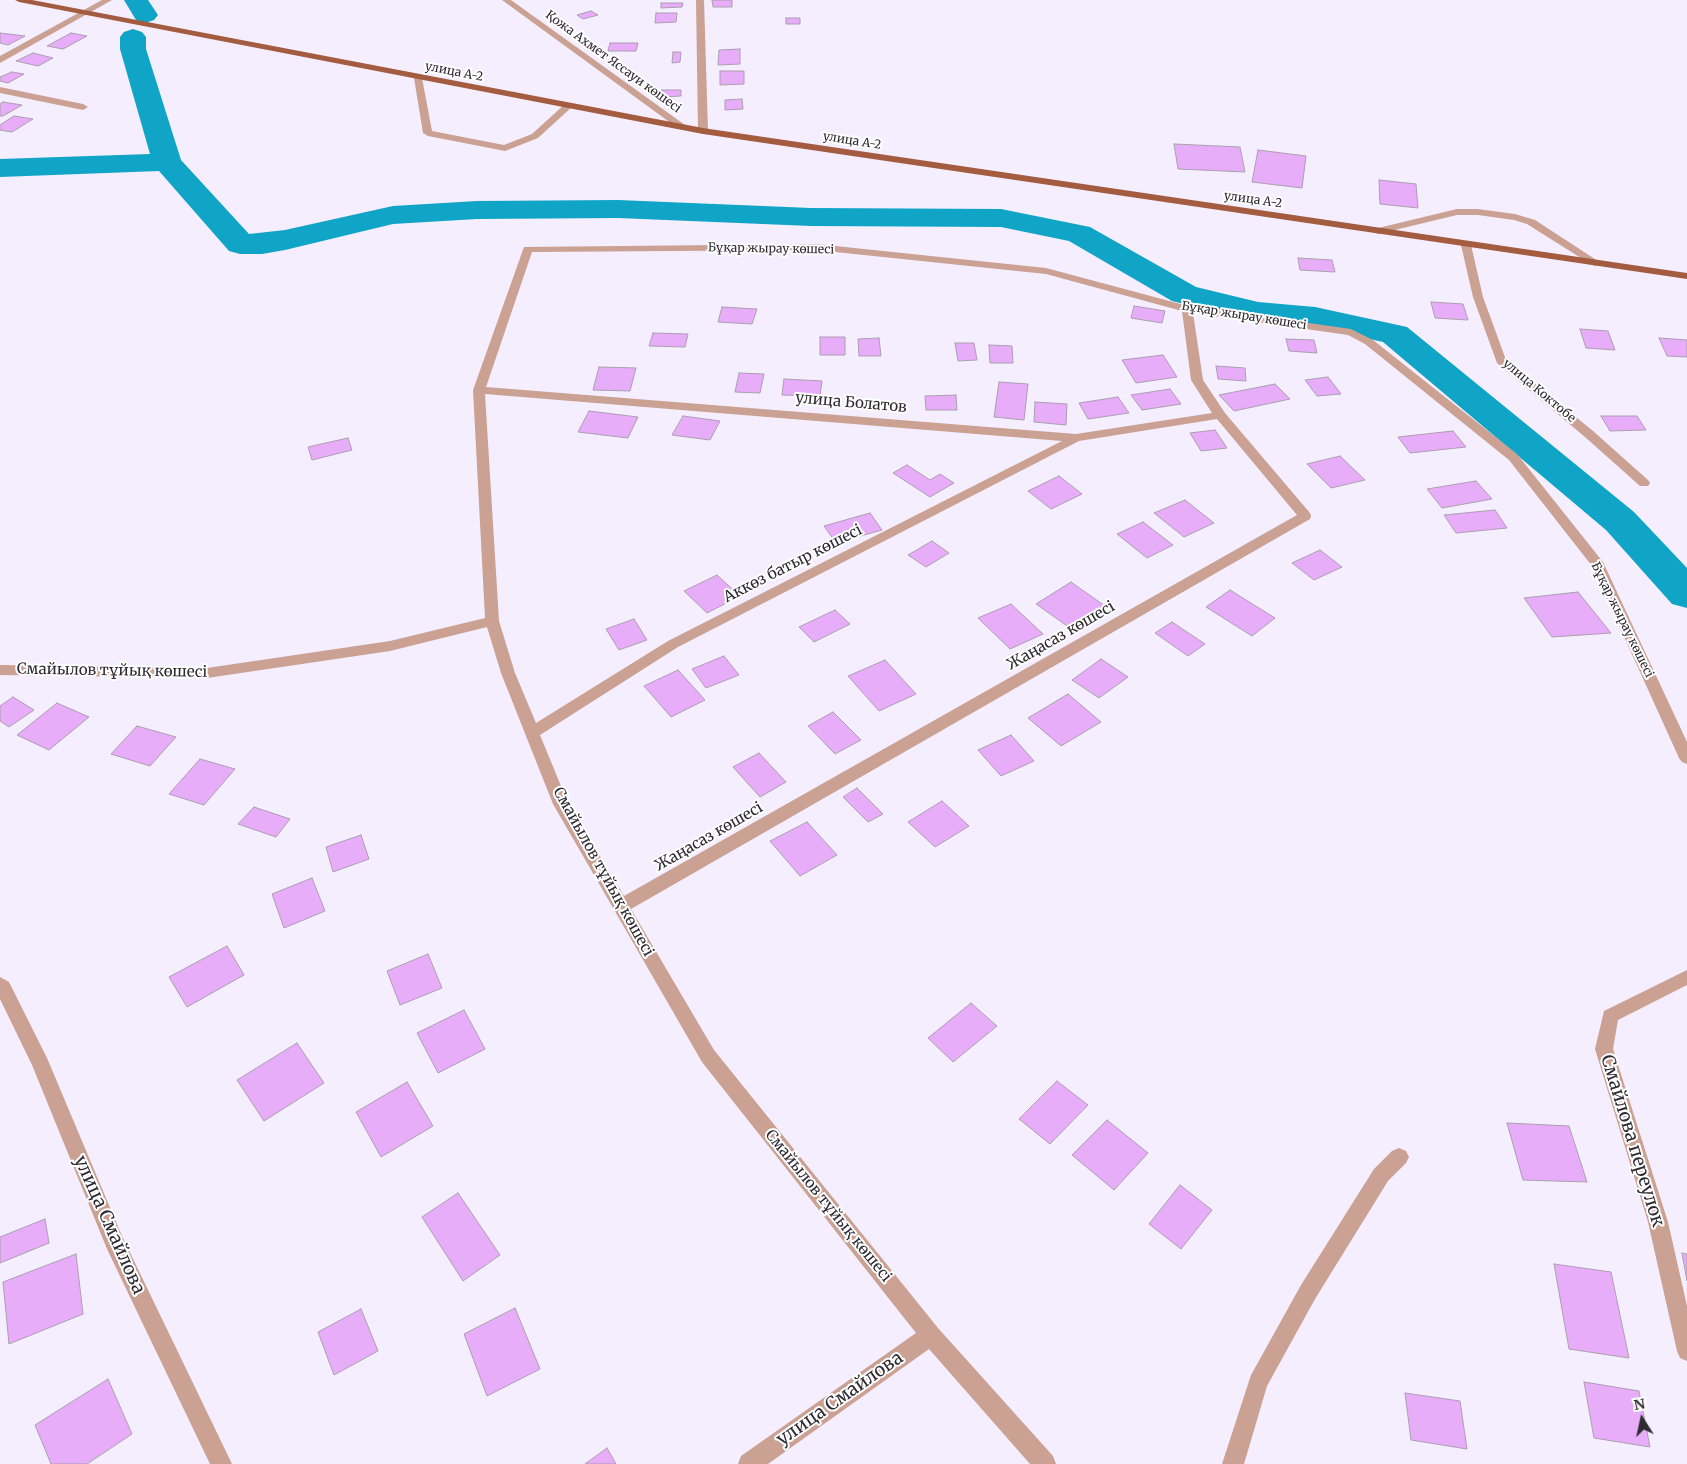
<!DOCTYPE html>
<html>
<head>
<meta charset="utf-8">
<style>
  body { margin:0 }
  #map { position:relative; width:1687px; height:1464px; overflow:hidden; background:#f4eeff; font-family:Merriweather,serif }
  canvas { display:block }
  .north { position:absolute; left:1617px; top:1394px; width:50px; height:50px; -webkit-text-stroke:4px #fff; paint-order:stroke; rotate:350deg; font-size:14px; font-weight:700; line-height:20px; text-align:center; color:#2d2a32 }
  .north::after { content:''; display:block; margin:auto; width:18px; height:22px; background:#2d2a32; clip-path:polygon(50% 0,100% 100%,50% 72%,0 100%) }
</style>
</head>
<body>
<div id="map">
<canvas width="1687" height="1464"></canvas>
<div class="north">N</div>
</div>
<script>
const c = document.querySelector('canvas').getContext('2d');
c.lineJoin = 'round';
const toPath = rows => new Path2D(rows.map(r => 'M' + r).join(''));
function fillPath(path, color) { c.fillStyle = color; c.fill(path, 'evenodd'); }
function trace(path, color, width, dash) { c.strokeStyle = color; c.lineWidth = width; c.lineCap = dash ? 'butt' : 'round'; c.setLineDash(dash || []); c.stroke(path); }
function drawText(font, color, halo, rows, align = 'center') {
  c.font = font + ' Merriweather,serif'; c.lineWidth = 4; c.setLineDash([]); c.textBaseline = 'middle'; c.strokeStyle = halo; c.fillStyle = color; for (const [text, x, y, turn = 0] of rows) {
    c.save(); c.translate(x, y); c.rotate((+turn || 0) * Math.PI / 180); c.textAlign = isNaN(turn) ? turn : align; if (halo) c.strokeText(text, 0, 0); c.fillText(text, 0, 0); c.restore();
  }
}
fillPath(toPath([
  [124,0,148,0,158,15,154,20,145,23,136,20,124,0],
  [133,29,142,32,146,37,146,49,181,160,249,234,285,230,393,206,477,201,618,200,811,208,1001,209,1090,227,1196,287,1258,302,1315,307,1407,327,1634,512,1687,568,1687,608,1672,604,1606,530,1383,342,1315,327,1258,322,1172,301,1069,241,1001,227,811,226,618,218,477,219,393,224,285,250,262,254,240,254,229,251,159,171,0,177,0,159,150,154,120,49,120,37,124,32,133,29]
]), '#10a4c7');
const building = toPath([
  [712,0,732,0,732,7,713,7,712,0],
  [661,3,683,3,682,7,661,8,661,3],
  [591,11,598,15,583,19,577,15,591,11],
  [656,13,677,13,676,22,655,23,656,13],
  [786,18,800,18,800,24,786,24,786,18],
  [0,33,25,36,8,45,0,43,0,33],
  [71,33,87,36,63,49,47,46,71,33],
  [610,43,638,43,636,51,608,51,610,43],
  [740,49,740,64,718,65,719,50,740,49],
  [673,52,681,52,680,62,672,63,673,52],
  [33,53,53,58,38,66,16,61,33,53],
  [720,71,744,71,744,84,720,85,720,71],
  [12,72,24,74,8,83,0,81,0,77,12,72],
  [662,90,681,90,681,96,663,97,662,90],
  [742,99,743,109,725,110,725,100,742,99],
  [3,102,22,105,3,116,0,116,0,104,3,102],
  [14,116,33,119,12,132,0,130,0,125,14,116],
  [1174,144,1240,147,1245,172,1178,169,1174,144],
  [1258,150,1306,156,1302,188,1252,182,1258,150],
  [1379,180,1416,184,1418,208,1380,204,1379,180],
  [1298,258,1332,260,1335,272,1300,270,1298,258],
  [1431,302,1463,304,1468,320,1435,318,1431,302],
  [1134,306,1165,311,1162,323,1131,318,1134,306],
  [722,307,757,309,752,324,718,322,722,307],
  [1580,329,1608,331,1615,350,1586,348,1580,329],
  [653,333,688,334,685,347,649,346,653,333],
  [820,337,845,337,845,355,820,355,820,337],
  [879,338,881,356,859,356,858,339,879,338],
  [1659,338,1687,340,1687,357,1667,356,1659,338],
  [1286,339,1314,340,1317,353,1289,351,1286,339],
  [955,343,974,343,977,360,958,361,955,343],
  [989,345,1012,346,1013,363,990,363,989,345],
  [1163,355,1177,377,1136,383,1122,360,1163,355],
  [1216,366,1245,368,1246,381,1218,379,1216,366],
  [599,367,636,368,630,391,593,390,599,367],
  [739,373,764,374,760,393,735,392,739,373],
  [1328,377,1341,394,1317,396,1305,380,1328,377],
  [784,379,822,381,820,396,782,395,784,379],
  [999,382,1028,384,1024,420,994,417,999,382],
  [1275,384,1290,399,1234,411,1219,395,1275,384],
  [1170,389,1181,404,1142,410,1131,395,1170,389],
  [956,395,957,410,926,410,925,396,956,395],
  [1118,397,1129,413,1088,419,1079,403,1118,397],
  [1035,402,1067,404,1066,425,1034,422,1035,402],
  [589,411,638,417,628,438,578,432,589,411],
  [683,416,720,421,710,440,672,435,683,416],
  [1601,416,1637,416,1646,430,1610,431,1601,416],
  [1215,430,1227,448,1201,451,1190,433,1215,430],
  [1453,431,1466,447,1410,453,1398,437,1453,431],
  [348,438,352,450,312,460,308,447,348,438],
  [1340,456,1365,480,1331,488,1307,464,1340,456],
  [907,465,930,480,940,474,954,483,930,497,893,473,907,465],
  [1059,476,1082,494,1051,509,1028,491,1059,476],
  [1476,481,1492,499,1442,508,1427,489,1476,481],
  [1185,500,1214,523,1184,537,1154,513,1185,500],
  [1495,510,1507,528,1456,533,1444,515,1495,510],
  [870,513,882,530,836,543,824,526,870,513],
  [1143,522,1173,545,1147,558,1117,534,1143,522],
  [932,541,949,553,926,567,908,555,932,541],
  [1320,550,1342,567,1314,580,1292,563,1320,550],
  [717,575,740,596,707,613,684,591,717,575],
  [1071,582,1105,606,1070,628,1036,604,1071,582],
  [1230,590,1275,618,1252,636,1206,607,1230,590],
  [1578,592,1611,633,1552,637,1524,598,1578,592],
  [1011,604,1043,634,1010,649,978,618,1011,604],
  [835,610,850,624,814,642,799,627,835,610],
  [634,619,647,640,619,650,606,629,634,619],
  [1172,622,1205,644,1188,656,1155,633,1172,622],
  [724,656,739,675,706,688,692,669,724,656],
  [1101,659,1128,677,1099,698,1072,680,1101,659],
  [885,660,916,694,879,711,848,676,885,660],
  [678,670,705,700,671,717,644,686,678,670],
  [1068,694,1101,722,1061,746,1028,718,1068,694],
  [13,697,34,710,9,727,0,721,0,706,13,697],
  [57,703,89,717,49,750,17,735,57,703],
  [833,712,861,740,835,754,808,726,833,712],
  [137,726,176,737,150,766,111,754,137,726],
  [1011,735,1034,761,1001,776,978,750,1011,735],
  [759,753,786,782,760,797,733,767,759,753],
  [200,759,235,769,204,805,169,794,200,759],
  [857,788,883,814,868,822,843,797,857,788],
  [942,801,969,826,935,847,908,822,942,801],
  [254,807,290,819,276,837,238,824,254,807],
  [807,822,837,855,800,876,770,841,807,822],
  [361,835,369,859,333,872,326,847,361,835],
  [312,878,325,911,284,928,272,894,312,878],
  [227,946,244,975,187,1007,169,977,227,946],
  [428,954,442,988,400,1005,387,971,428,954],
  [971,1003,997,1026,953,1062,928,1038,971,1003],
  [464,1010,485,1049,438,1073,417,1033,464,1010],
  [297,1043,324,1083,264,1121,237,1080,297,1043],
  [1057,1081,1088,1105,1050,1144,1019,1119,1057,1081],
  [407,1082,433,1126,381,1157,356,1112,407,1082],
  [1107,1120,1148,1153,1114,1190,1072,1155,1107,1120],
  [1507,1123,1569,1126,1587,1182,1523,1180,1507,1123],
  [1180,1185,1212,1210,1181,1249,1149,1224,1180,1185],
  [458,1193,500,1255,463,1281,422,1217,458,1193],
  [45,1219,49,1243,0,1263,0,1237,45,1219],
  [1682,1253,1687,1254,1687,1281,1682,1253],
  [76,1254,83,1314,9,1344,3,1282,76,1254],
  [1554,1264,1611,1272,1629,1358,1569,1349,1554,1264],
  [515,1308,540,1369,487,1396,464,1334,515,1308],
  [361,1309,378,1351,334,1375,318,1332,361,1309],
  [108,1379,132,1434,87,1464,51,1464,35,1425,108,1379],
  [1584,1382,1639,1391,1650,1447,1594,1438,1584,1382],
  [1405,1393,1460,1401,1467,1449,1411,1440,1405,1393],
  [607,1448,616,1464,585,1464,607,1448]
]);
fillPath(building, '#e8adf8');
trace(building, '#ac9eb0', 1);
fillPath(toPath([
  [102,0,112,0,0,63,0,56,102,0],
  [502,0,511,0,685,125,685,129,679,129,502,0],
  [696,0,704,0,708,131,703,134,698,131,696,0],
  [418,75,422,78,432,131,504,145,532,134,565,104,571,104,573,106,538,138,505,151,428,136,423,133,414,78,418,75],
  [0,87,83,104,88,107,83,110,0,93,0,87],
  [1457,209,1478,209,1515,214,1535,220,1601,263,1596,266,1592,265,1527,224,1514,220,1478,215,1457,215,1378,234,1373,231,1374,229,1457,209],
  [1466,242,1471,245,1483,297,1506,360,1593,431,1648,480,1650,483,1648,486,1640,486,1585,437,1497,363,1473,297,1461,245,1466,242],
  [816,244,1046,268,1188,306,1351,329,1373,340,1517,454,1603,562,1687,742,1687,764,1682,762,1679,758,1592,566,1509,460,1365,344,1348,335,1193,313,1203,380,1225,413,1310,513,1311,516,1310,519,631,909,714,1050,938,1328,1053,1456,1056,1464,1030,1464,929,1349,768,1464,738,1464,741,1456,916,1333,702,1062,553,804,501,673,487,627,390,651,207,678,0,675,0,665,207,668,390,641,485,618,473,390,524,247,816,244],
  [816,250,1046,274,1182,311,1191,380,1212,413,1076,434,486,387,532,252,816,250],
  [485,394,1062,441,668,641,536,723,515,673,499,621,485,394],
  [1217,419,1297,515,624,896,568,803,540,735,678,647,1079,441,1217,419],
  [1687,970,1687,985,1618,1020,1613,1049,1668,1222,1687,1306,1687,1361,1680,1358,1677,1351,1648,1222,1595,1049,1604,1011,1687,970],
  [0,977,9,982,47,1058,122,1236,232,1464,210,1464,107,1249,32,1065,0,999,0,977],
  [1399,1148,1406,1151,1409,1157,1406,1163,1388,1181,1315,1299,1267,1386,1244,1464,1222,1464,1251,1375,1301,1285,1374,1169,1392,1151,1399,1148]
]), '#caa192');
fillPath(toPath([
  [15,0,32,0,703,128,1687,273,1687,279,703,134,19,2,15,0]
]), '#a45c41');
drawText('12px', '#2d2a32', '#fff', [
  ["Қожа Ахмет Яссауи көшесі",613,62,36],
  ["улица А-2",454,72,11],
  ["улица А-2",852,141,9],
  ["улица А-2",1253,200,8],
  ["Бұқар жырау көшесі",771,249,1],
  ["Бұқар жырау көшесі",1244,316,9],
  ["улица Коктобе",1539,391,40],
  ["Бұқар жырау көшесі",1622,620,64]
]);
drawText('15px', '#2d2a32', '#fff', [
  ["улица Болатов",851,403,5],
  ["Аккөз батыр көшесі",793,564,-27],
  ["Жаңасаз көшесі",1061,636,-30],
  ["Смайылов тұйық көшесі",112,671,1],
  ["Жаңасаз көшесі",709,837,-30],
  ["Смайылов тұйық көшесі",603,872,61],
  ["Смайылов тұйық көшесі",828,1206,51]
]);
drawText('18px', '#2d2a32', '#fff', [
  ["Смайлова переулок",1632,1141,73],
  ["улица Смайлова",109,1225,66],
  ["улица Смайлова",840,1399,-35]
]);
</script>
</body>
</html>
